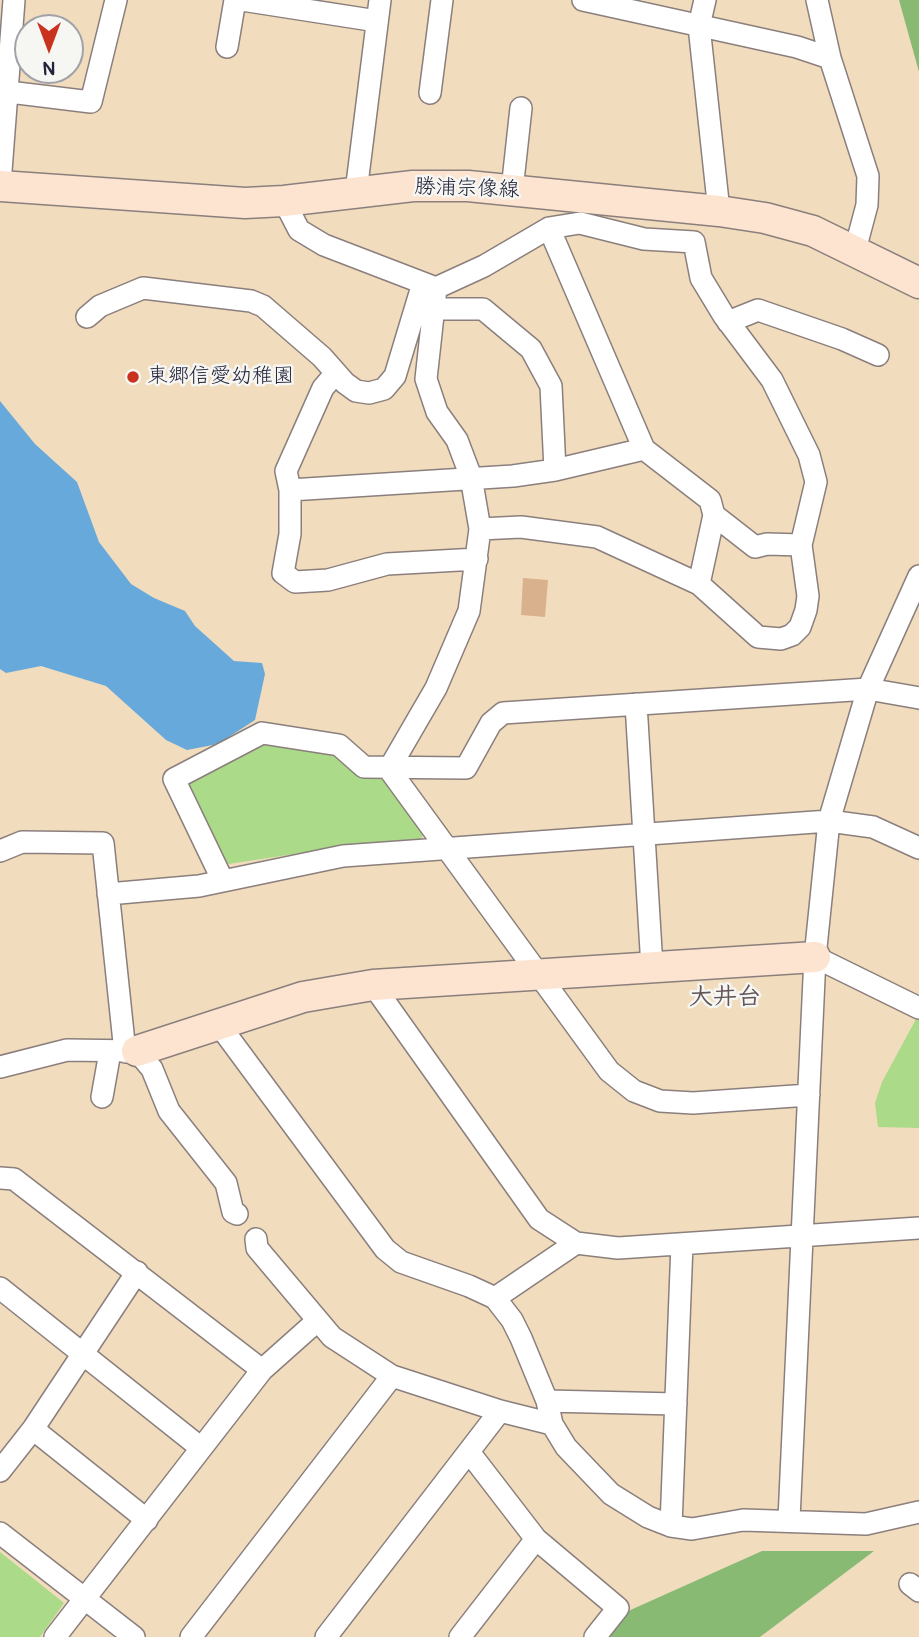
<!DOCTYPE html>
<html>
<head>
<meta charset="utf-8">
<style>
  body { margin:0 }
  #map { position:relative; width:919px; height:1637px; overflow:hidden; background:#f2dcbe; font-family:Pangolin,sans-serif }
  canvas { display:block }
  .north { position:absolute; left:14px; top:14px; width:70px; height:70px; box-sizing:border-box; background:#f6f6f2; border:2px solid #a1a1a9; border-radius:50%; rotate:180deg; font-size:19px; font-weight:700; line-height:28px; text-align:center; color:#22223b }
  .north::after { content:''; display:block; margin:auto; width:24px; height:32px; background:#c8321e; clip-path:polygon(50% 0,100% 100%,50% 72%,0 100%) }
</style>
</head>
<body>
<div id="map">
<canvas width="919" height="1637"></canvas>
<div class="north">N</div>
</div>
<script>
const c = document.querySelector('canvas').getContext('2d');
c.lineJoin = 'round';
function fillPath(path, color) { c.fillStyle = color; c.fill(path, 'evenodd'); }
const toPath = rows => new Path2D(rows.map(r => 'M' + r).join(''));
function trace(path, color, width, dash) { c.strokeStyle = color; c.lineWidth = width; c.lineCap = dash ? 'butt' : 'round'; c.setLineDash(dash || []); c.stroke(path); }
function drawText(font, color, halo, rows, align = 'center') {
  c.font = font + ' Pangolin,"Klee One",sans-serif'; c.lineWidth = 5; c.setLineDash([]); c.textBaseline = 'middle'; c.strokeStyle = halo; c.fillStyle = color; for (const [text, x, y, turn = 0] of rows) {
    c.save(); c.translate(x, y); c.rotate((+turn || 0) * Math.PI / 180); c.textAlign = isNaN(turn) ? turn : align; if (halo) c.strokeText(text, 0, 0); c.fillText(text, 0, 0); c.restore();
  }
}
fillPath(toPath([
  [264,742,335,752,387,779,424,833,420,840,347,846,222,865,185,784],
  [916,1019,919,1020,919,1128,878,1127,875,1103,882,1082],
  [0,1552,64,1603,40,1637,0,1637]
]), '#abda88');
fillPath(toPath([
  [899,0,919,0,919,72],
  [762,1551,874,1551,760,1637,608,1637,626,1612]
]), '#88ba74');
fillPath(toPath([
  [0,401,35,444,77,482,99,542,131,584,154,598,185,611,195,626,234,661,262,663,265,674,255,720,218,744,187,750,166,740,106,686,41,666,6,673,0,669]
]), '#66a9da');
fillPath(toPath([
  [523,578,548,580,545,617,521,615]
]), '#d9b18d');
const street = toPath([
  [242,0,377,21],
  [583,0,797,47,830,58],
  [705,0,699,26,719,211],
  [817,0,830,58,868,176,867,205,855,250],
  [227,47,235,0],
  [0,91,91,102,116,0],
  [430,93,442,0],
  [0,184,14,0],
  [512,190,521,108],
  [356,192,380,0],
  [284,201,299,230,324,245,436,288,484,266,549,228,644,449,710,500,714,515,699,584],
  [434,309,483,309,531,349,551,386,555,470],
  [87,317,100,306,143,288,251,301,263,306,322,357,345,383,356,391,369,393,384,389,395,376,423,283],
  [728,322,758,310,842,339,878,355],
  [335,374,323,388,286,471,290,490,290,534,283,573,295,582,328,580,387,564,477,559],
  [290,490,513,476,555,470,644,449],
  [714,515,755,547,767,544,801,545],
  [480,529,521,527,597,537,699,584,758,637,781,639,792,635,800,627,806,610,808,596,801,545,816,482,809,455,772,380,724,316,701,278,694,242,644,239,580,223,549,228],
  [636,704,652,967],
  [389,769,609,1071,634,1091,660,1101,693,1103,809,1095],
  [389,769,436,688,469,611,480,529,471,477,457,440,437,412,426,379,436,288],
  [0,851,22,842,103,843,125,1052],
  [223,881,174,779,262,733,339,745,364,767,466,768,491,723,503,713,868,689,919,698],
  [108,894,199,886,343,856,829,821,873,827,919,848],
  [815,957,919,1008],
  [373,985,539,1219,576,1243,618,1248,919,1228],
  [217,1022,385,1249,401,1262,469,1286,495,1298,512,1320,521,1338,547,1401,552,1424,566,1447,611,1494,648,1517,671,1526,692,1529,743,1520,866,1524,919,1512],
  [0,1067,67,1050,137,1051,152,1069,169,1111,226,1183,233,1212,237,1214],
  [102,1097,110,1052],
  [0,1178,14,1179,262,1370],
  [256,1239,257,1248,332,1337,392,1376,500,1411,552,1424],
  [0,1288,201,1448],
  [495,1298,576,1243],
  [547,1401,676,1404],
  [33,1429,147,1520],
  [469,1452,536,1539,618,1608,595,1637],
  [0,1471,33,1429,137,1272],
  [789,1519,815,957,829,821,868,689,919,576],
  [671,1526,682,1244],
  [0,1533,134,1637],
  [910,1584,919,1591],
  [55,1637,262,1370,317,1321],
  [191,1637,392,1376],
  [326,1637,500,1411],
  [460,1637,536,1539]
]);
const secondary = toPath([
  [0,186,245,203,284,201,413,186,468,186,719,211,765,218,813,231,919,283],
  [137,1051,303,997,373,985,815,957]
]);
trace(street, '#8a7f7c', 24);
trace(secondary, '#8a7f7c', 33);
trace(street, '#fff', 21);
trace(secondary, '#fde4d1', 30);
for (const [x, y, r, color] of [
  [133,377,7,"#c8321e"]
]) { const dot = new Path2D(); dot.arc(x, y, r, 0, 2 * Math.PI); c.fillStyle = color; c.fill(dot); trace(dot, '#f6f6f2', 2.5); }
drawText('21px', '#22223b', '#f6f6f2', [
  ["勝浦宗像線",467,189,2]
]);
drawText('21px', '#22223b', '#f6f6f2', [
  ["東郷信愛幼稚園",147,377]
], 'left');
drawText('bold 24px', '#625458', '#f6f6f2', [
  ["大井台",725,998]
]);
</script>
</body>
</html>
